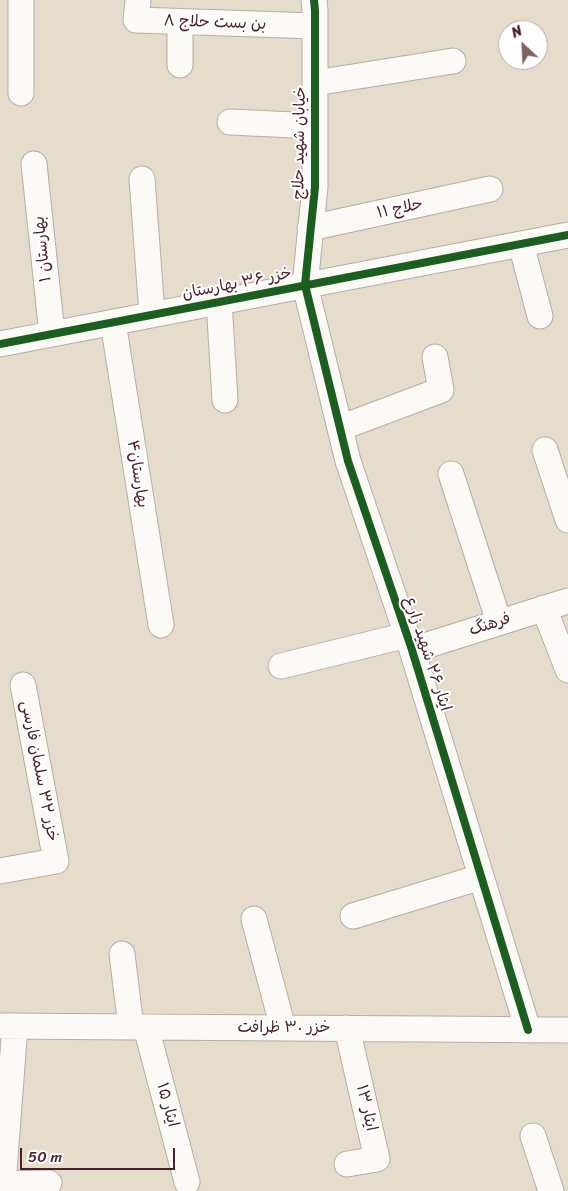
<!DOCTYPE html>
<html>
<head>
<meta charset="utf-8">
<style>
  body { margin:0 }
  #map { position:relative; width:568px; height:1191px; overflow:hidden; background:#e6dccb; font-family:Sriracha,sans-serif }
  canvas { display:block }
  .north { position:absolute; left:498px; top:20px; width:50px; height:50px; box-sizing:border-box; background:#fff; border:1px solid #b7a5aa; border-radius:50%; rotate:335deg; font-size:14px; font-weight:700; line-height:20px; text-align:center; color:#4a1f2b }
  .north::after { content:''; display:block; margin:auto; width:18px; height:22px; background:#816163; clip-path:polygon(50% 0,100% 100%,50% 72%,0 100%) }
  .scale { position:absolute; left:20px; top:1148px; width:155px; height:22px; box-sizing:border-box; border:2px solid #4a1f2b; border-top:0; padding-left:6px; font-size:15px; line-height:18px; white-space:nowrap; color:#4a1f2b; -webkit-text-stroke:4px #fff; paint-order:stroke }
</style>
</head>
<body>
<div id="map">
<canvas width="568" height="1191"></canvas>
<div class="north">N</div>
<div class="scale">50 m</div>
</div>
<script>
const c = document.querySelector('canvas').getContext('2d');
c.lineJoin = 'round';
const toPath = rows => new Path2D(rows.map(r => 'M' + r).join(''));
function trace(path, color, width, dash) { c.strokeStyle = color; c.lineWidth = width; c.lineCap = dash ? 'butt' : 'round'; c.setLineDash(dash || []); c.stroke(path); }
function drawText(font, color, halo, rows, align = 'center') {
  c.font = font + ' Sriracha,"Playpen Sans Arabic",sans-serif'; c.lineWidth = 4; c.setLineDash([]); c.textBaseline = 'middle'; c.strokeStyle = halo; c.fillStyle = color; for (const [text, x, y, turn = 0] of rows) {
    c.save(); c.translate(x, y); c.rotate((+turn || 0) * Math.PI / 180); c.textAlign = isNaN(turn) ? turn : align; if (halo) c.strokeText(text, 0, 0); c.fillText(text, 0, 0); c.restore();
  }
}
const minor = toPath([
  [138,0,136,20,315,26],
  [314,0,315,11,315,187,305,285,348,461,412,650,528,1030],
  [180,22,180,65],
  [315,83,453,61],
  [21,93,21,0],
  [230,122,315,126],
  [34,164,52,334],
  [142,179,152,314],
  [310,228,490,189],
  [521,244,540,316],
  [219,301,225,400],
  [113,322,161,625],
  [0,344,568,235],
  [340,428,441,390,435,357],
  [545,450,568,520],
  [451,474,499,622],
  [544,608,568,670],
  [412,650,568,601],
  [281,666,407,635],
  [0,871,56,861,23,685],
  [353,916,481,877],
  [254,919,283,1028],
  [122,954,131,1027],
  [0,1026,568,1030],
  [15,1026,3,1184,49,1183],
  [146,1027,187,1182],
  [533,1136,551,1191],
  [347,1164,377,1159,347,1028]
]);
trace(minor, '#b7ada3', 27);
trace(minor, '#fbfaf7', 25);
trace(toPath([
  [314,0,315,11,315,187,305,285,348,461,412,650,528,1030],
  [0,344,568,235]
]), '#1b5e20', 8);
drawText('16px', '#4a1f2b', '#fff', [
  ["بن بست حلاج ۸",215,23,2],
  ["خیابان شهید حلاج",300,143,-89],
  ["حلاج ۱۱",400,209,-12],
  ["بهارستان ۱",43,249,-96],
  ["خزر ۳۶ بهارستان",237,284,-11],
  ["بهارستان۴",137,474,81],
  ["فرهنگ",490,625,-18],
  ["ایثار ۲۶ شهید زارع",427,654,72],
  ["خزر ۳۲ سلمان فارسی",39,771,79],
  ["خزر ۳۰ ظرافت",284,1028],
  ["ایثار ۱۵",167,1105,75],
  ["ایثار ۱۳",366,1108,77]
]);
</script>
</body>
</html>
